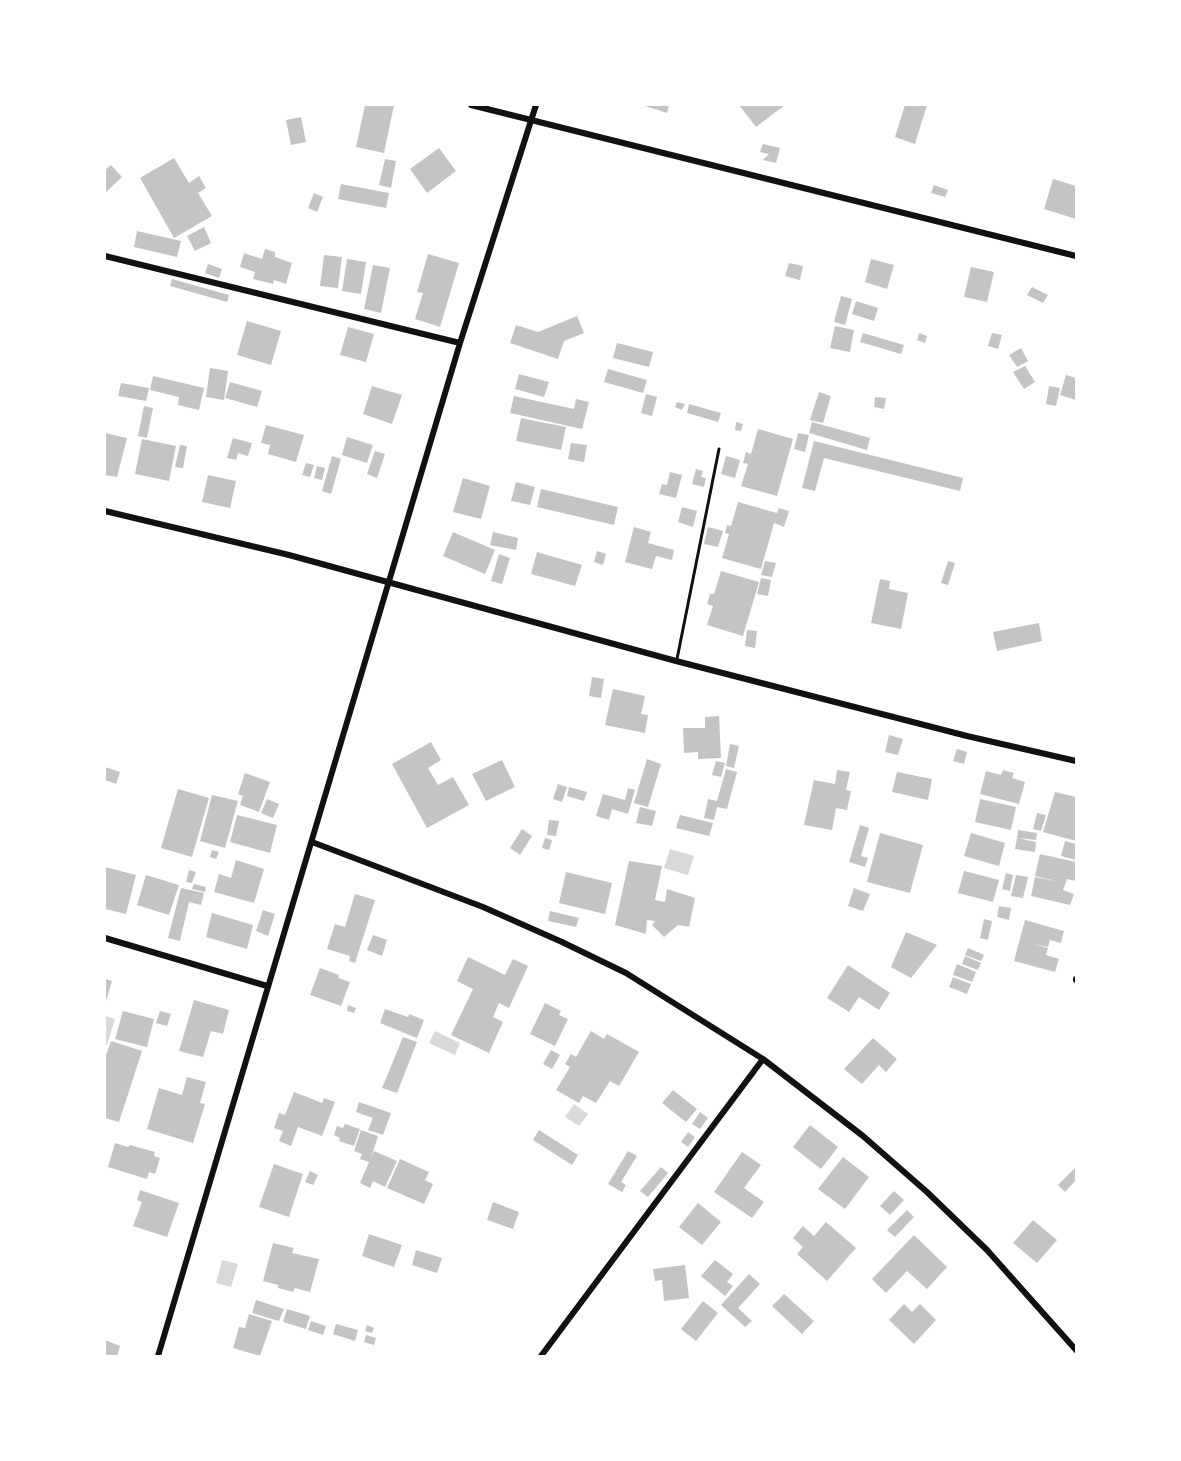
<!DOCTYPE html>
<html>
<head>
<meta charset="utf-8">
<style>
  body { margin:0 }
  #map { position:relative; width:1181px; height:1461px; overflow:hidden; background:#fff; font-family:"IBM Plex Serif",serif }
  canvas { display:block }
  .frame { position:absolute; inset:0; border:106px solid #fff; pointer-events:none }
</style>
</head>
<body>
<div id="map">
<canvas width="1181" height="1461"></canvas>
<div class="frame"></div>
</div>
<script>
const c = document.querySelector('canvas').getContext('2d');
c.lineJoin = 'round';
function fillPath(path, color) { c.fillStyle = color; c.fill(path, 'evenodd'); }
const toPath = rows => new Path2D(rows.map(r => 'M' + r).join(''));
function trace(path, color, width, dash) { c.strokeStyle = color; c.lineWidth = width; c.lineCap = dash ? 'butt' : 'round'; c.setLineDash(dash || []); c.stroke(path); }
fillPath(toPath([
  [670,849,694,856,688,875,664,868],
  [105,1016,115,1019,107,1045,105,1045],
  [435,1031,460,1043,455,1055,429,1043],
  [574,1104,588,1114,579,1126,565,1117],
  [222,1260,238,1264,231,1287,216,1283]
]), '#d9d9d9');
fillPath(toPath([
  [365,105,394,105,384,153,356,147],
  [642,105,669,105,667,113],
  [739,105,785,105,756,127],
  [905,105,927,105,915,144,895,137],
  [301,117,306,142,291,145,286,120],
  [763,144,780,148,776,163,763,160,769,154,760,152],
  [439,148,456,171,427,193,410,169],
  [174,158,189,183,199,176,206,188,198,193,212,216,174,238,140,178],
  [385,159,396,161,391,188,379,185],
  [111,165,122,177,105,193,105,170],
  [1053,179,1076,186,1076,219,1044,209],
  [341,184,389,193,386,208,338,199],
  [934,185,948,190,945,197,931,193],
  [314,193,323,197,317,212,308,208],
  [204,227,211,243,195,251,187,236],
  [137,231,181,241,177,257,134,247],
  [265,249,275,252,275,257,292,263,286,284,274,280,273,284,253,279,255,272,240,267,244,253,262,259],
  [428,254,459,263,440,327,415,319,423,293,417,292],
  [324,255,342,257,338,288,320,286],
  [347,259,366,262,361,294,342,291],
  [871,259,894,265,887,289,865,282],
  [789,263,803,266,800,280,785,276],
  [208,264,222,269,219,278,205,273],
  [373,265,390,268,381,313,364,309],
  [971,267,994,272,987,302,964,297],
  [172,279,229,295,227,302,170,286],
  [1032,287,1048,295,1043,303,1027,295],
  [841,296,852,299,845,325,834,322],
  [856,301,878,308,874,321,852,314],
  [577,316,584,333,564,341,558,359,510,343,516,325,538,332],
  [247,321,281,331,271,365,237,355],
  [835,326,854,330,850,352,830,348],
  [348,327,374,334,366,362,340,355],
  [863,333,904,345,901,354,860,342],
  [919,333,927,336,925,343,917,340],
  [992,333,1002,335,998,349,988,346],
  [617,343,653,352,649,367,613,358],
  [1021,348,1028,361,1017,367,1009,355],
  [1025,366,1035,382,1024,389,1013,372],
  [210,368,228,371,224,400,206,397],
  [608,369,647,380,643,393,604,382],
  [519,374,549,382,544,397,515,389],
  [1066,375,1076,378,1076,400,1060,395],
  [153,376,204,388,199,410,178,405,179,397,150,390],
  [230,382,262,391,257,407,225,398],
  [121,383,149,388,146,401,118,396],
  [372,386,402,395,392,424,363,414],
  [1049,386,1060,388,1056,406,1046,404],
  [819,392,831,396,823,423,810,420],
  [646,394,657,397,652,416,641,413],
  [514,396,574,409,576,399,589,402,582,429,510,413],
  [875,397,886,398,884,409,874,407],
  [677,402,685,404,682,410,675,407],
  [689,404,721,413,718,422,687,413],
  [144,406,153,408,147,438,138,436],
  [521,418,566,427,561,450,516,441],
  [736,422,743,424,741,431,735,430],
  [812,422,870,438,867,450,809,433],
  [266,425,304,435,296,462,268,454,270,445,261,443],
  [758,429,793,439,777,496,741,486,748,464,743,463,746,452,751,454],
  [105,433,127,438,117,477,105,475],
  [798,433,809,435,805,452,794,449],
  [347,437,373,445,367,463,342,455],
  [233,438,252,443,248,456,238,453,236,460,227,458],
  [142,439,176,446,169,481,135,474],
  [814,441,963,478,960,491,824,458,815,491,802,488],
  [571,443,587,445,584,462,568,459],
  [180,445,187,446,183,468,175,467],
  [375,451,385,454,377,478,367,474],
  [332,456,341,459,331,494,322,491],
  [726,456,740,460,735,478,721,474],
  [306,463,314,465,310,477,302,475],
  [317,466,325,468,322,480,314,478],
  [696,469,703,471,701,477,706,478,704,487,692,484],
  [670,472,682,475,676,498,659,494,662,484,667,485],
  [208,475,236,481,230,508,202,502],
  [463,478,490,486,481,519,453,512],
  [516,482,535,487,530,505,511,501],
  [541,489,618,507,614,525,537,507],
  [738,502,777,513,779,508,789,511,784,527,774,523,761,569,722,558,729,534,725,533,727,525,731,526],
  [682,507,697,511,693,527,678,522],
  [634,527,651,532,648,543,674,550,672,560,656,556,652,569,625,562],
  [708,527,723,531,718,547,704,544],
  [453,532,495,550,485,574,443,556],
  [493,532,518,538,516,550,490,545],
  [597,551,606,554,603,565,594,562],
  [537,552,582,565,575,586,531,574],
  [499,554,510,558,502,584,491,581],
  [765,561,776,563,772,577,761,575],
  [948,561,955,563,948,585,941,583],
  [721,571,759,582,743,636,707,625,713,606,707,604,710,594,714,594],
  [761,578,771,580,768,596,757,594],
  [880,579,890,581,889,589,908,593,901,629,871,623],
  [1039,623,1042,641,997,651,993,632],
  [747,630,757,631,755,648,745,646],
  [592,677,604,679,601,698,589,696],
  [613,689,645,696,641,714,648,715,645,733,605,725],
  [719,716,721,758,698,759,698,752,684,753,683,728,705,728,705,717],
  [889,735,903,739,898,755,885,752],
  [431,742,441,760,428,768,438,785,453,777,469,805,427,828,392,764],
  [730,744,739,746,734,768,726,766],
  [957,749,967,752,964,764,953,761],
  [647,759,661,764,648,807,634,803],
  [502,760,515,787,486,801,472,774],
  [716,761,725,763,721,777,712,775],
  [105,767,120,772,116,784,105,780],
  [726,769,737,772,727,809,717,807,714,820,704,818,708,799,717,801],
  [837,770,850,772,846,790,851,791,847,810,836,808,832,830,804,825,814,780,835,784],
  [1003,770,1014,773,1012,778,1025,782,1019,804,980,794,986,771,1001,775],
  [897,772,932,779,928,800,892,792],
  [245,773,270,782,259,812,240,805,243,796,238,794],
  [558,784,567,787,562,802,553,799],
  [569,787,587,792,584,801,567,796],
  [628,788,635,790,628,814,612,809,609,820,596,816,603,794,625,800],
  [178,789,209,798,192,857,161,848],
  [1055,792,1076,797,1076,841,1043,832],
  [212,795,238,801,225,848,200,841],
  [267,799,279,804,273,818,261,813],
  [980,799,1016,807,1011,830,975,822],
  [640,807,656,811,652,826,636,823],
  [1037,813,1046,815,1041,831,1033,829],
  [237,815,277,825,270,853,230,842],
  [680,815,713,823,709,836,676,828],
  [549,820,559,821,556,836,547,835],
  [860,825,869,828,861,856,868,858,865,867,849,862],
  [522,829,532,836,520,855,510,848],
  [1018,830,1037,833,1036,840,1017,838],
  [880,833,923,845,910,893,867,882],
  [971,833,1005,843,999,866,964,856],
  [545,838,552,840,549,850,542,848],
  [1017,838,1036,842,1035,852,1015,849],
  [1065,841,1076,844,1076,860,1061,856],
  [212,850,219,852,216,859,210,857],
  [1040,854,1076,862,1076,881,1067,879,1063,890,1074,894,1070,905,1031,896,1035,877,1060,882,1035,876],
  [236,860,264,869,254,903,214,892,219,874,231,878],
  [629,861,662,866,655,900,665,902,667,889,695,898,689,927,678,925,664,937,652,925,655,921,647,920,646,934,615,925],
  [105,867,136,875,126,914,105,909],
  [189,870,196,872,192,883,186,882],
  [964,871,999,880,993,902,958,893],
  [566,872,612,883,605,914,559,903],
  [1006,873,1013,875,1010,891,1002,889],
  [146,875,179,885,169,915,137,905],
  [1016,875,1028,877,1023,898,1011,896],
  [194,884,206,887,205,892,192,889],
  [181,888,204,893,201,905,189,902,180,941,168,938],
  [854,888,870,894,863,911,848,906],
  [355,894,375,900,355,963,349,961,350,956,327,949,335,924,345,927],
  [999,906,1011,908,1009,920,997,917],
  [263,910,275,914,268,936,256,931],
  [550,911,579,918,576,927,548,921],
  [212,913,253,925,247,949,206,937],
  [984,919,992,921,988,940,980,938],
  [1025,920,1064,931,1061,943,1050,940,1048,947,1032,944,1048,948,1046,955,1059,959,1055,972,1014,961],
  [906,932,937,945,911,978,891,967],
  [373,935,387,940,382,956,367,950],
  [968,948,984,955,981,961,965,955],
  [965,956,981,963,978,970,962,964],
  [468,957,505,975,513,959,528,966,509,1008,499,1003,493,1017,503,1022,489,1053,451,1035,473,989,457,981],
  [957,964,976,972,972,982,953,975],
  [848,965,890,993,879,1010,859,997,849,1012,827,998],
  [320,968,339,975,338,978,350,982,341,1006,310,995],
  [953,977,971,984,967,994,949,987],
  [105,979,112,981,106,1001,105,1001],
  [194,1000,229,1010,223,1034,211,1031,203,1057,179,1051],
  [545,1003,561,1011,559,1015,568,1019,555,1046,530,1034],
  [348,1005,356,1008,354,1013,347,1011],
  [385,1009,408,1017,409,1014,424,1020,417,1038,380,1023],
  [123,1011,154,1019,147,1047,115,1039],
  [160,1011,171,1014,167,1026,156,1023],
  [591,1031,604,1039,607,1034,639,1052,619,1086,610,1081,596,1103,583,1096,579,1103,556,1090,570,1067,565,1064,571,1054,576,1057],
  [403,1037,417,1042,397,1093,382,1088],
  [873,1038,897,1059,886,1072,879,1065,862,1084,844,1069],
  [111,1041,142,1051,119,1122,105,1118,105,1058],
  [551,1050,560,1055,552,1069,543,1064],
  [187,1077,206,1082,200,1103,205,1104,193,1143,147,1129,159,1088,182,1095],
  [673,1090,697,1109,686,1122,662,1103],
  [294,1092,322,1103,324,1098,335,1102,322,1136,298,1127,291,1146,279,1141,283,1131,274,1128,279,1113,285,1115],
  [359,1102,391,1113,383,1135,368,1130,373,1118,356,1112],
  [700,1112,708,1118,700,1129,692,1124],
  [345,1124,360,1129,354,1146,339,1141,340,1138,334,1135,337,1126,343,1128],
  [810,1125,838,1147,821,1169,793,1147],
  [361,1130,378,1136,371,1158,374,1151,397,1161,385,1187,373,1181,370,1188,360,1183,369,1162,360,1159,362,1154,354,1151],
  [539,1130,578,1155,572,1165,533,1140],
  [688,1132,695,1137,688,1147,681,1142],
  [115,1143,128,1147,130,1145,155,1152,154,1156,160,1158,155,1174,149,1172,147,1179,108,1167],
  [628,1151,637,1156,621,1182,626,1185,622,1192,608,1184],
  [742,1152,761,1165,744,1188,764,1202,752,1218,714,1192],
  [843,1157,869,1177,845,1209,818,1189],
  [400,1159,429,1172,425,1180,433,1184,424,1204,387,1188],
  [274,1164,303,1174,289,1217,259,1207],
  [661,1167,668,1173,648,1197,640,1191],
  [1076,1167,1076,1180,1065,1192,1058,1185],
  [310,1171,318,1175,313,1185,305,1182],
  [140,1190,179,1203,167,1237,133,1226,142,1202,137,1200],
  [894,1191,904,1200,890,1215,880,1206],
  [493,1202,519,1212,513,1229,487,1220],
  [698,1203,721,1222,702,1245,679,1227],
  [907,1210,914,1217,895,1237,887,1230],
  [1033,1220,1057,1240,1037,1263,1013,1243],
  [826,1222,856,1248,827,1281,797,1254,803,1247,793,1238,803,1226,814,1236],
  [369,1234,402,1245,394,1267,362,1256],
  [914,1235,947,1267,927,1289,907,1271,886,1293,872,1279],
  [273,1243,294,1248,292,1253,319,1259,310,1292,295,1288,293,1292,278,1288,278,1285,263,1281],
  [416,1250,442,1258,437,1273,412,1265],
  [715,1260,733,1274,727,1282,733,1286,725,1296,701,1276],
  [685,1265,689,1298,664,1301,662,1280,655,1281,653,1269],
  [749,1274,760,1284,738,1308,752,1321,745,1327,721,1305],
  [784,1294,814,1321,802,1334,772,1306],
  [256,1300,284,1309,279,1321,252,1313],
  [703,1301,718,1313,696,1341,681,1329],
  [904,1304,912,1312,920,1304,936,1320,914,1344,889,1320],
  [287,1309,310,1316,306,1329,283,1322],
  [249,1314,272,1321,260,1356,233,1348,239,1327,245,1328],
  [311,1321,326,1326,323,1335,308,1330],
  [336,1324,358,1330,355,1341,333,1334],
  [367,1325,374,1328,372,1333,365,1331],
  [366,1335,376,1338,374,1345,364,1342],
  [105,1340,120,1346,117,1356,105,1356]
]), '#c4c4c4');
trace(toPath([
  [677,659,719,449]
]), '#111', 3);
trace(toPath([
  [471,105,1076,256],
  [105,256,460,343],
  [105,511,289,555,676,661,967,736,1076,761],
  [312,842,483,907,562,942,626,973,763,1059,863,1136,927,1192,987,1250,1076,1350],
  [105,938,267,986],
  [1076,980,1076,979],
  [158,1356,460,343,536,105],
  [541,1356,763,1059]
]), '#111', 6);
</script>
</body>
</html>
